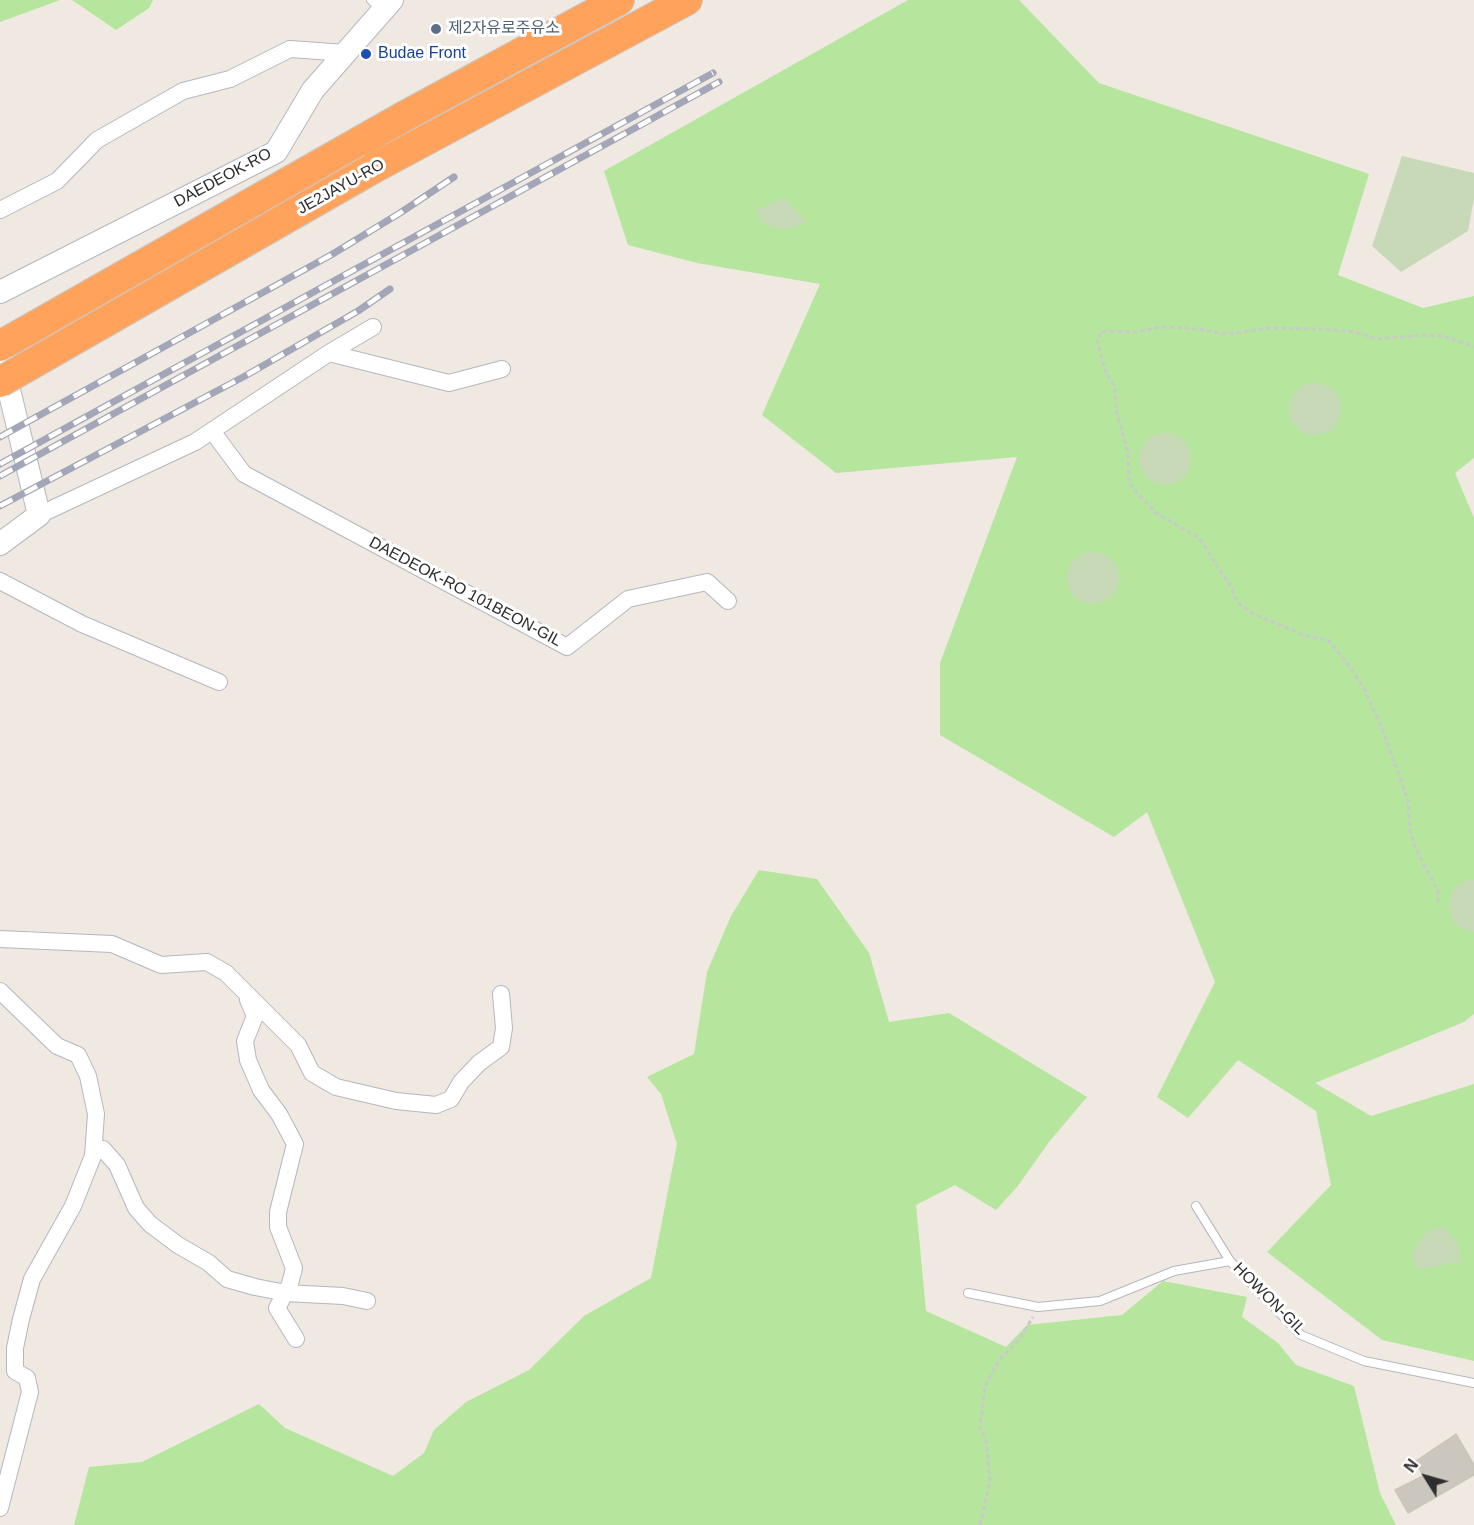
<!DOCTYPE html>
<html>
<head>
<meta charset="utf-8">
<style>
  body { margin:0 }
  #map { position:relative; width:1474px; height:1525px; overflow:hidden; background:#efe9e1; font-family:Helvetica,sans-serif }
  canvas { display:block }
  .north { position:absolute; left:1396px; top:1447px; width:60px; height:60px; -webkit-text-stroke:4px #fff; paint-order:stroke; rotate:307deg; font-size:16px; font-weight:700; line-height:24px; text-align:center; color:#2e2e2e }
  .north::after { content:''; display:block; margin:auto; width:21px; height:27px; background:#2e2e2e; clip-path:polygon(50% 0,100% 100%,50% 72%,0 100%) }
</style>
</head>
<body>
<div id="map">
<canvas width="1474" height="1525"></canvas>
<div class="north">N</div>
</div>
<script>
const c = document.querySelector('canvas').getContext('2d');
c.lineJoin = 'round';
function fillPath(path, color) { c.fillStyle = color; c.fill(path, 'evenodd'); }
const toPath = rows => new Path2D(rows.map(r => 'M' + r).join(''));
function trace(path, color, width, dash) { c.strokeStyle = color; c.lineWidth = width; c.lineCap = dash ? 'butt' : 'round'; c.setLineDash(dash || []); c.stroke(path); }
function drawText(font, color, halo, rows, align = 'center') {
  c.font = font + ' Helvetica,"Noto Sans KR",sans-serif'; c.lineWidth = 6; c.setLineDash([]); c.textBaseline = 'middle'; c.strokeStyle = halo; c.fillStyle = color; for (const [text, x, y, turn = 0] of rows) {
    c.save(); c.translate(x, y); c.rotate((+turn || 0) * Math.PI / 180); c.textAlign = isNaN(turn) ? turn : align; if (halo) c.strokeText(text, 0, 0); c.fillText(text, 0, 0); c.restore();
  }
}
fillPath(toPath([
  [0,0,60,0,0,22],
  [72,0,153,0,149,8,116,30],
  [908,0,1019,0,1099,83,1369,174,1338,275,1423,308,1474,296,1474,458,1455,473,1474,518,1474,1014,1464,1022,1315,1083,1371,1116,1474,1084,1474,1361,1382,1340,1267,1252,1331,1185,1316,1111,1238,1060,1188,1118,1157,1097,1215,982,1147,812,1114,837,940,735,940,663,1017,457,836,473,762,415,820,284,697,263,628,245,604,171],
  [759,870,817,879,869,953,889,1022,949,1013,1087,1097,1049,1142,1017,1187,996,1210,955,1185,916,1205,926,1311,1006,1347,1027,1325,1122,1315,1163,1281,1247,1297,1242,1317,1278,1343,1296,1365,1354,1386,1380,1493,1396,1525,74,1525,89,1467,142,1462,259,1404,285,1428,393,1476,424,1453,434,1430,466,1402,529,1370,584,1316,651,1278,677,1144,661,1094,647,1077,694,1054,707,972,731,916]
]), '#b6e59e');
fillPath(toPath([
  [1402,156,1474,173,1474,199,1468,231,1401,272,1372,246],
  [784,198,807,222,788,229,774,228,762,223,756,210],
  '1289 409a26 26 0 1 1 52 0a26 26 0 1 1-52 0Z',
  '1139 459a26 26 0 1 1 52 0a26 26 0 1 1-52 0Z',
  '1067 578a26 26 0 1 1 52 0a26 26 0 1 1-52 0Z',
  [1469,880,1474,880,1474,932,1459,927,1453,921,1448,904,1454,888,1461,883],
  [1444,1227,1457,1243,1461,1261,1418,1270,1411,1254,1428,1230]
]), '#c8d9b8');
const building = toPath([
  [1456,1434,1474,1465,1474,1475,1408,1513,1395,1490,1423,1476,1416,1461,1456,1434]
]);
fillPath(building, '#cbc7bf');
trace(building, '#cbc5ba', 1.5);
const lane = toPath([
  [371,0,382,10],
  [1196,1206,1230,1261,1301,1335,1364,1361,1474,1383],
  [968,1293,1038,1307,1100,1301,1174,1271,1230,1261]
]);
const street = toPath([
  [0,210,57,181,97,140,183,91,230,79,290,49,346,53],
  [329,353,449,383,502,369],
  [212,431,244,474,567,647,628,599,707,582,728,601],
  [39,515,195,442,329,353,373,327],
  [0,581,82,624,219,682],
  [0,939,112,944,161,965,207,962,226,973,298,1045,312,1073,336,1087,396,1101,436,1105,451,1099,461,1082,479,1063,501,1047,504,1028,501,994],
  [0,991,57,1046,78,1055,88,1076,96,1114,93,1156,73,1206,32,1279,21,1319,15,1348,15,1371,27,1378,30,1392,0,1508],
  [248,1000,255,1016,245,1041,248,1060,261,1090,279,1114,295,1144,278,1212,278,1227,294,1268,290,1284,277,1308,296,1339],
  [94,1148,103,1149,117,1165,136,1208,150,1224,178,1245,209,1263,227,1279,255,1287,286,1293,343,1296,367,1301]
]);
const secondary = toPath([
  [0,292,276,152,313,90,392,0],
  [0,352,39,515,0,544]
]);
const highway = toPath([
  [372,169,687,0],
  [0,346,403,117,619,0]
]);
trace(lane, '#b4b7c1', 10);
trace(street, '#b4b7c1', 18);
trace(secondary, '#b4b7c1', 24);
trace(highway, '#c9c9c9', 32);
trace(toPath([
  [1438,902,1438,891,1415,847,1410,831,1408,800,1383,731,1364,688,1347,663,1328,640,1306,636,1268,620,1256,615,1238,603,1231,587,1199,538,1156,513,1133,488,1129,482,1128,453,1116,409,1115,387,1106,373,1097,341,1102,331,1137,332,1161,327,1189,328,1229,334,1270,328,1322,329,1355,332,1377,339,1424,335,1442,336,1465,343,1474,347],
  [980,1525,990,1481,986,1441,980,1427,985,1386,1000,1359,1019,1340,1033,1317]
]), '#c9c9c9', 3, [4.5, 3]);
trace(lane, '#fff', 8);
trace(street, '#fff', 16);
trace(secondary, '#fff', 22);
trace(highway, '#ffa35c', 30);
const rail = toPath([
  [0,437,331,255,400,213,454,177],
  [0,464,713,73],
  [0,476,719,82],
  [0,506,245,376,358,311,390,289]
]);
trace(rail, '#a3a6b8', 7);
trace(rail, '#fff', 4.5, [14]);
const highwayBridge = toPath([
  [0,382,372,169]
]);
trace(highwayBridge, '#c9c9c9', 32, []);
trace(highwayBridge, '#ffa35c', 30);
for (const [x, y, r, color] of [
  [436,29,6,"#5c6f8a"],
  [366,54,6,"#1a4fb4"]
]) { const dot = new Path2D(); dot.arc(x, y, r, 0, 2 * Math.PI); c.fillStyle = color; c.fill(dot); trace(dot, '#fff', 2); }
drawText('16px', '#4e5e75', '#fff', [
  ["제2자유로주유소",448,29]
], 'left');
drawText('16px', '#164399', '#fff', [
  ["Budae Front",378,54]
], 'left');
drawText('16px', '#2e2e2e', '#fff', [
  ["DAEDEOK-RO",223,178,-28],
  ["JE2JAYU-RO",341,187,-29],
  ["DAEDEOK-RO 101BEON-GIL",465,592,28],
  ["HOWON-GIL",1269,1299,45]
]);
</script>
</body>
</html>
